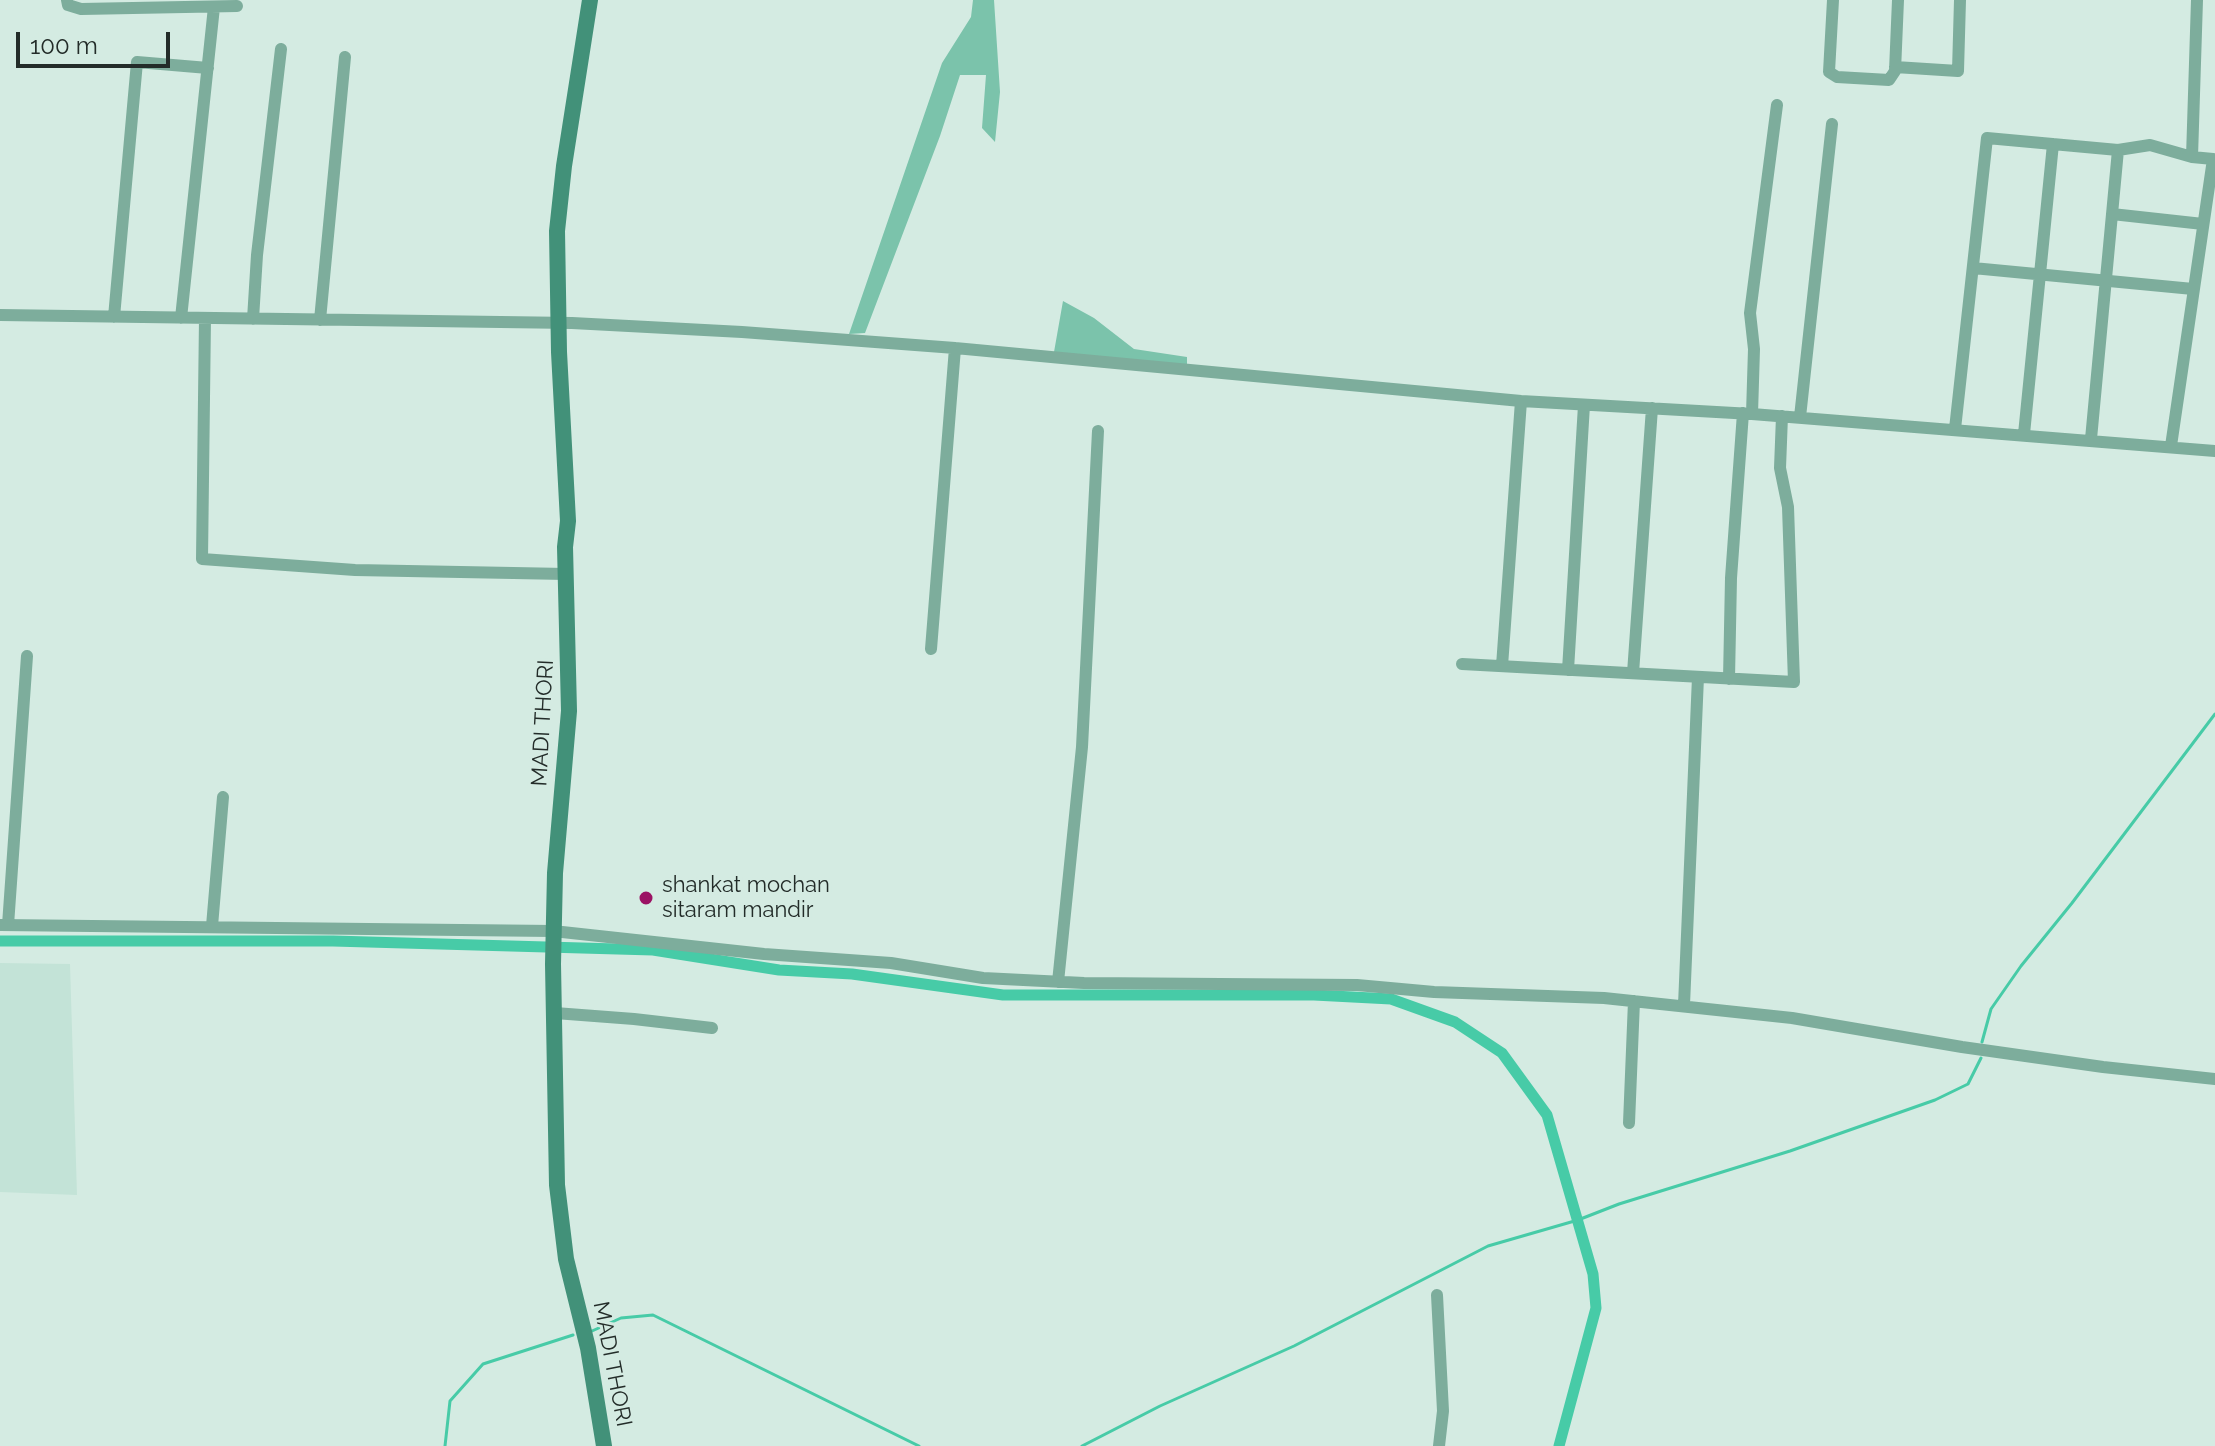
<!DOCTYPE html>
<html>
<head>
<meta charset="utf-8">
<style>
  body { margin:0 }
  #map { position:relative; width:2215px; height:1446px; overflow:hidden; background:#d4ebe2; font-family:Raleway,sans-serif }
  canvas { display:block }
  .scale { position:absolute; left:16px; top:32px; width:154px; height:36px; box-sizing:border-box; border:4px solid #232c29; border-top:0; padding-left:10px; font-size:24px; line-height:28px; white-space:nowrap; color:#232c29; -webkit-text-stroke:6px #d4ebe2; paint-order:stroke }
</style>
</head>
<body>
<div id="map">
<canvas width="2215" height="1446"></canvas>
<div class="scale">100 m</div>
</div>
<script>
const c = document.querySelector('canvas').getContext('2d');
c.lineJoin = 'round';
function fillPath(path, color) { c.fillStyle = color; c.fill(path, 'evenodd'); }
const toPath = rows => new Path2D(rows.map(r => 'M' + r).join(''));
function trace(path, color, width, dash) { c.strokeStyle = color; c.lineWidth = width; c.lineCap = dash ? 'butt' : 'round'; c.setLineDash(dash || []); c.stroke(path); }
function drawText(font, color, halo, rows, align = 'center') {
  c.font = font + ' Raleway,sans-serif'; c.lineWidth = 6; c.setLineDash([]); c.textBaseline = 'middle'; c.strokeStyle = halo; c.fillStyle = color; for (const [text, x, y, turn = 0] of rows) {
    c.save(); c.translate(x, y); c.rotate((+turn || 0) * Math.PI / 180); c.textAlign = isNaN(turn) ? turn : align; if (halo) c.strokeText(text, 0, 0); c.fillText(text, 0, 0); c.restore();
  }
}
fillPath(toPath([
  [0,963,70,964,77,1195,0,1192]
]), '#c3e3d7');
fillPath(toPath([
  [973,0,994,0,1000,92,995,142,982,128,986,75,960,75,940,136,865,333,849,334,942,63,971,17],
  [1063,301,1094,318,1134,349,1187,357,1187,365,1054,352]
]), '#7bc3ab');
trace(toPath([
  [1982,1042,1991,1009,2021,966,2072,903,2215,714],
  [592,1331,621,1318,653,1315,919,1446],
  [445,1446,450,1401,483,1364,573,1335],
  [1082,1446,1160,1406,1294,1346,1488,1246,1578,1220,1619,1204,1790,1151,1935,1100,1968,1084,1981,1058]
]), '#47cba7', 3);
trace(toPath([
  [0,941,333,941,653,950,779,970,852,974,1003,995,1314,995,1391,999,1455,1022,1502,1053,1547,1115,1593,1274,1596,1308,1559,1446]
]), '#47cba7', 11);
trace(toPath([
  [67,0,68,5,81,9,237,6],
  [1833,0,1829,72,1837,77,1889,80,1895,71,1898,0],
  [1895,67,1958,71,1960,0],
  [2192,157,2197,0],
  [2112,214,2203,224],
  [1973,268,2193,289],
  [0,315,572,323,742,332,955,348,1521,401,1752,414,2215,451],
  [114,317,137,62,208,68],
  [181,318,214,7],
  [205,318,202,559,355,570,566,574],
  [253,319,257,255,281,49],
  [320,320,345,57],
  [1752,414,1754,349,1750,313,1777,105],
  [1800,417,1832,124],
  [1955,429,1987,138,2118,150,2150,145,2192,157,2213,159,2171,446],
  [2024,434,2053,144],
  [2091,439,2118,150],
  [931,649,955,348],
  [1462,664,1794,682,1788,507,1780,468,1782,416],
  [1502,666,1521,401],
  [1568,670,1584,405],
  [1633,673,1652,408],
  [1729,679,1731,578,1743,413],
  [0,925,553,931,764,954,891,963,983,978,1084,983,1357,985,1434,992,1604,998,1792,1018,1962,1047,2103,1067,2215,1079],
  [8,925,27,656],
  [212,926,223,797],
  [1058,982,1082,747,1098,431],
  [1684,1005,1698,677],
  [555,1013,634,1019,712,1028],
  [1629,1123,1634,1001],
  [1437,1295,1443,1411,1439,1446]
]), '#7dad9c', 12);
trace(toPath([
  [590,0,564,166,557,231,559,352,568,521,565,547,569,711,555,873,553,964,557,1185,566,1259,588,1348,604,1446]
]), '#429179', 16);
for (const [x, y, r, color] of [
  [646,898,8,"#9b1264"]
]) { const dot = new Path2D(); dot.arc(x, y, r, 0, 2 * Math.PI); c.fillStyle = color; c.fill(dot); trace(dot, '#d4ebe2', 3); }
drawText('22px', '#232c29', '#d4ebe2', [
  ["MADI THORI",543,723,-87],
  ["MADI THORI",612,1364,79]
]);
drawText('22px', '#232c29', '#d4ebe2', [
  ["shankat mochan",662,885],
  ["sitaram mandir",662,910]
], 'left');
</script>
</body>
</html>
